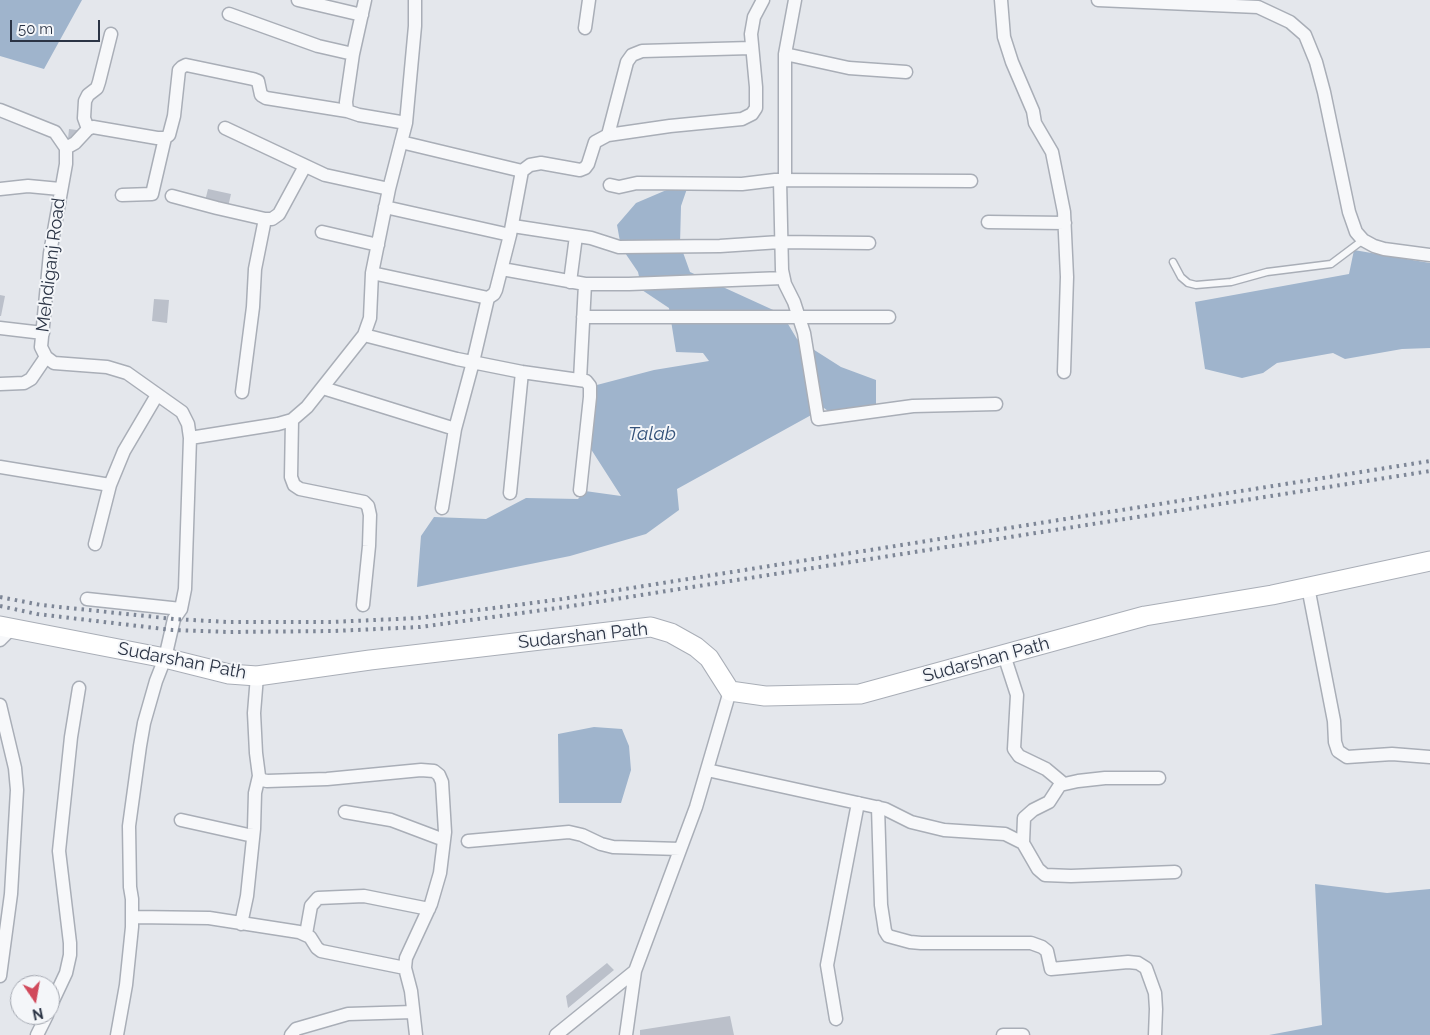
<!DOCTYPE html>
<html>
<head>
<meta charset="utf-8">
<style>
  body { margin:0 }
  #map { position:relative; width:1430px; height:1035px; overflow:hidden; background:#e4e7ec; font-family:Raleway,sans-serif }
  canvas { display:block }
  .north { position:absolute; left:10px; top:975px; width:50px; height:50px; box-sizing:border-box; background:#f4f6f9; border:1px solid #a4a8b1; border-radius:50%; rotate:168deg; font-size:14px; font-weight:700; line-height:20px; text-align:center; color:#2b3445 }
  .north::after { content:''; display:block; margin:auto; width:18px; height:22px; background:#d1495b; clip-path:polygon(50% 0,100% 100%,50% 72%,0 100%) }
  .scale { position:absolute; left:10px; top:20px; width:90px; height:22px; box-sizing:border-box; border:2px solid #2b3445; border-top:0; padding-left:6px; font-size:15px; line-height:18px; white-space:nowrap; color:#2b3445; -webkit-text-stroke:4px #f4f6f9; paint-order:stroke }
</style>
</head>
<body>
<div id="map">
<canvas width="1430" height="1035"></canvas>
<div class="north">N</div>
<div class="scale">50 m</div>
</div>
<script>
const c = document.querySelector('canvas').getContext('2d');
c.lineJoin = 'round';
function fillPath(path, color) { c.fillStyle = color; c.fill(path, 'evenodd'); }
const toPath = rows => new Path2D(rows.map(r => 'M' + r).join(''));
function trace(path, color, width, dash) { c.strokeStyle = color; c.lineWidth = width; c.lineCap = dash ? 'butt' : 'round'; c.setLineDash(dash || []); c.stroke(path); }
function drawText(font, color, halo, rows, align = 'center') {
  c.font = font + ' Raleway,sans-serif'; c.lineWidth = 4; c.setLineDash([]); c.textBaseline = 'middle'; c.strokeStyle = halo; c.fillStyle = color; for (const [text, x, y, turn = 0] of rows) {
    c.save(); c.translate(x, y); c.rotate((+turn || 0) * Math.PI / 180); c.textAlign = isNaN(turn) ? turn : align; if (halo) c.strokeText(text, 0, 0); c.fillText(text, 0, 0); c.restore();
  }
}
fillPath(toPath([
  [0,0,82,0,44,69,0,56],
  [690,180,681,206,680,244,690,272,782,314,797,339,841,367,876,380,876,412,828,411,824,408,677,489,679,510,646,534,570,556,417,587,421,536,434,517,486,519,526,498,578,499,585,491,621,496,587,443,593,386,654,370,709,361,703,353,676,352,669,308,642,290,638,272,621,247,617,225,636,203],
  [1354,250,1430,263,1430,348,1402,349,1345,359,1333,353,1277,363,1263,373,1242,378,1205,369,1195,302,1349,274],
  [594,727,622,729,629,746,631,770,621,803,559,803,558,734],
  [1315,884,1387,893,1430,889,1430,1035,1269,1035,1322,1025]
]), '#9fb4cc');
fillPath(toPath([
  [69,129,77,130,77,137,68,139],
  [208,189,231,194,228,207,205,201],
  [0,295,5,296,1,316,0,316],
  [154,299,169,300,167,323,152,321],
  [607,963,614,970,568,1008,566,996],
  [730,1016,734,1035,640,1035,640,1030]
]), '#bbc0ca');
const lane = toPath([
  [1173,262,1181,277,1188,283,1196,285,1231,282,1267,272,1331,264,1363,240]
]);
const street = toPath([
  [298,0,362,15],
  [365,0,353,54,346,102,347,111,359,115,406,123],
  [795,0,785,54,849,68,906,72],
  [1001,0,1004,37,1012,62,1033,111,1035,123,1052,152,1064,212,1067,277,1064,372],
  [1098,0,1258,7,1290,22,1305,35,1316,62,1324,92,1349,212,1356,232,1363,240,1374,246,1384,249,1430,255],
  [229,14,318,46,353,54],
  [585,28,589,0],
  [0,110,55,132,66,148,66,164,50,253,41,347,46,357,54,363,107,367,127,373,182,412,188,424,190,438,185,589,181,609,174,619,165,658,156,681,144,723,140,746,129,826,130,887,132,899,132,927,126,985,117,1035],
  [225,128,325,175,389,189],
  [88,129,84,118,85,101,88,95,97,88,99,82,111,34],
  [608,135,627,62,632,55,642,51,751,48],
  [401,142,522,171],
  [66,148,75,143,88,129,93,127,157,138,165,138,169,135,174,116,179,70,182,67,186,65,253,79,258,81,261,95,266,98,347,111],
  [780,180,782,270,785,284,794,302,804,333,818,419,913,406,996,404],
  [785,180,785,54],
  [610,185,619,187,637,183,742,184,775,180,971,181],
  [0,189,28,186,60,189],
  [122,195,152,194,165,138],
  [172,196,217,208,265,219,272,219,279,214,305,166],
  [385,207,510,235,522,171,530,165,541,163,580,170,585,168,588,164,595,142,608,135,670,126,742,119,752,114,756,108,756,87,751,34,754,17,763,0],
  [988,222,1065,223],
  [513,226,591,238,619,247,720,246,780,242,869,243],
  [322,232,378,245],
  [502,269,585,284,629,284,783,278],
  [372,273,488,298,473,362,455,429,442,508],
  [570,282,576,236],
  [488,298,494,294,496,290,510,235],
  [583,317,889,317],
  [0,328,43,333],
  [364,335,457,359,522,372,586,381,590,386,590,397,580,490],
  [580,380,585,284],
  [0,384,24,383,31,379,46,357],
  [323,388,455,429],
  [242,392,253,307,255,269,265,219],
  [292,420,291,477,294,485,300,489,364,502,368,506,370,515,369,546,363,605],
  [190,438,278,424,292,420,307,407,364,335,370,318,372,273,389,189,406,123,415,26,415,0],
  [0,467,110,485],
  [510,493,522,372],
  [95,544,110,485,124,451,157,395],
  [1308,587,1334,721,1335,742,1338,751,1347,757,1392,754,1430,757],
  [87,599,181,609],
  [0,640,11,629],
  [1004,655,1017,695,1014,749,1019,756,1046,769,1064,784],
  [257,676,254,713,256,753,259,776,262,780,267,781,327,779,421,770,434,771,439,775,442,782,445,832,440,873,431,904,406,958,405,968,411,991,416,1035],
  [0,705,15,768,17,790,11,894,0,976],
  [707,770,885,809,911,822,944,830,1005,834,1023,843,1038,869,1045,875,1071,876,1175,872],
  [878,807,881,905,885,931,888,936,910,942,921,943,1031,943,1042,947,1047,951,1051,969,1128,962,1138,963,1146,968,1155,993,1156,1009,1155,1035],
  [345,812,391,820,444,840],
  [181,820,253,836],
  [468,841,569,832,582,835,601,844,613,847,680,849],
  [1023,843,1024,818,1033,810,1049,802,1060,785,1078,781,1105,778,1159,778],
  [133,917,209,918,299,932,310,937,317,948,321,951,405,968],
  [241,924,247,896,254,829,255,793,259,776],
  [306,934,311,906,318,898,364,896,429,909],
  [50,1007,66,973,70,955,70,943,59,851,71,737,79,688],
  [836,1019,827,965,858,803],
  [37,1035,47,1015],
  [291,1035,296,1029,348,1014,413,1012],
  [556,1035,635,971],
  [626,1035,635,971,696,807,730,691],
  [1003,1035,1023,1035]
]);
const secondary = toPath([
  [0,626,165,658,229,674,257,676,370,660,651,627,671,633,696,647,709,658,730,691,765,696,860,694,1145,616,1272,595,1430,561]
]);
trace(lane, '#a9aeb7', 9);
trace(street, '#a9aeb7', 15);
trace(secondary, '#a9aeb7', 21);
trace(lane, '#f7f8fa', 6);
trace(street, '#f7f8fa', 12);
trace(secondary, '#fff', 19);
trace(toPath([
  [0,597,41,605,174,619,228,622,332,622,418,618,562,599,1430,461],
  [0,606,37,614,172,630,229,632,334,631,420,627,565,607,1430,471]
]), '#7d8696', 4, [2.5, 5]);
drawText('18px', '#2b3445', '#f4f6f9', [
  ["Mehdiganj Road",51,265,-83],
  ["Sudarshan Path",583,636,-6],
  ["Sudarshan Path",986,660,-15],
  ["Sudarshan Path",182,661,11]
]);
drawText('italic 19px', '#34527a', '#f4f6f9', [
  ["Talab",652,434]
]);
</script>
</body>
</html>
